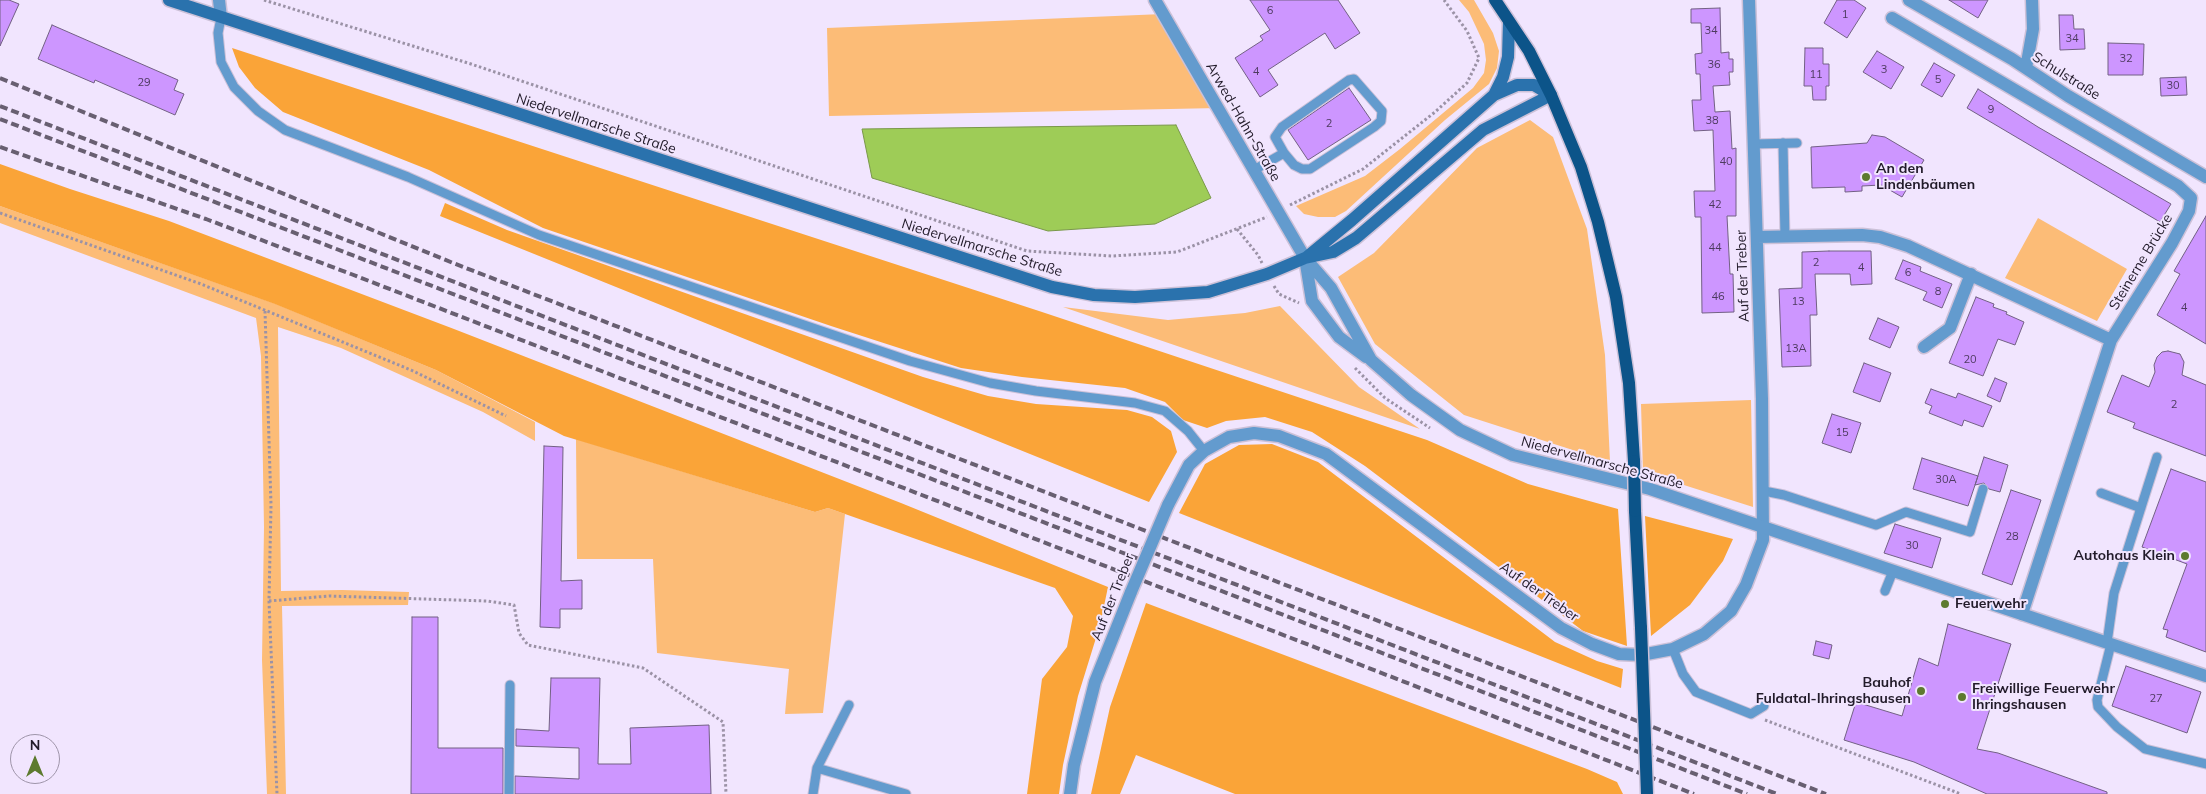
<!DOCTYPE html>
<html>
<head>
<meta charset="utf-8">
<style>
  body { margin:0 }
  #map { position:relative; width:2206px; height:794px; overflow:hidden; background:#f1e5fe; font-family:Mulish,sans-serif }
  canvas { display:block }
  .north { position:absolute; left:10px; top:734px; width:50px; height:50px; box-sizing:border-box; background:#f1e5fe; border:1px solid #9e94a9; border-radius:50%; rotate:0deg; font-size:14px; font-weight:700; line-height:20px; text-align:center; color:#221b2a }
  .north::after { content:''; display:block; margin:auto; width:18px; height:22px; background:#5d7a2f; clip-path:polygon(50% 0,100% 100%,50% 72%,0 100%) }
</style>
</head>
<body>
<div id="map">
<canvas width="2206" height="794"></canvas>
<div class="north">N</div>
</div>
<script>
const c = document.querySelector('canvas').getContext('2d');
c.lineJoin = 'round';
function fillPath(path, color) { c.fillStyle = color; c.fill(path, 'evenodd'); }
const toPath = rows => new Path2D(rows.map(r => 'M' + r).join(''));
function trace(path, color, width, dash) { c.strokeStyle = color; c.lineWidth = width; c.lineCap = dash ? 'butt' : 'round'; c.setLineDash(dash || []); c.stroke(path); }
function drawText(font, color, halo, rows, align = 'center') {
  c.font = font + ' Mulish,sans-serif'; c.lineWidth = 4; c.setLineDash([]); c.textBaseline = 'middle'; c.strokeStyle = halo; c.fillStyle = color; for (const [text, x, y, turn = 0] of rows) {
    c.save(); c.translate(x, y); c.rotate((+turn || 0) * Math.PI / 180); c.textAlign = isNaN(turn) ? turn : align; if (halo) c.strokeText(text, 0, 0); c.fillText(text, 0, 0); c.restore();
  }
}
fillPath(toPath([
  [1459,0,1474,0,1493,33,1499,51,1497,68,1489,84,1445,120,1346,211,1335,217,1318,217,1304,214,1296,206,1365,176,1400,149,1473,88,1484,73,1486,60,1484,44,1469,12],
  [1163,14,1218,108,829,116,827,28],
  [1530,120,1553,137,1587,229,1605,355,1610,462,1464,415,1375,344,1338,277,1374,253,1477,148],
  [0,206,276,304,436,370,535,422,535,441,483,412,341,348,278,327,281,591,342,590,409,592,408,605,282,606,286,794,267,794,262,660,264,527,261,356,256,318,0,223],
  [2038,218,2127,269,2097,321,2005,278],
  [1280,306,1359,387,1420,429,1063,307,1168,320,1245,313],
  [1751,400,1753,507,1643,472,1641,404],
  [576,439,815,512,828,508,845,514,823,713,785,714,789,669,657,653,653,559,577,559]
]), '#fcbc77');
fillPath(toPath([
  [232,48,1039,311,1427,440,1528,484,1618,509,1627,646,1583,631,1365,466,1312,432,1265,417,1226,421,1207,428,1183,420,1165,402,1125,388,1022,377,961,368,831,326,543,228,429,170,283,112,255,88,239,67],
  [0,164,70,189,169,221,454,329,901,503,1108,587,1100,625,1078,696,1063,765,1059,794,1027,794,1042,679,1067,647,1073,616,1055,588,828,508,815,512,564,436,436,370,275,304,0,206],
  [445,203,507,230,923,377,988,396,1036,404,1127,410,1152,417,1171,431,1177,452,1149,502,440,216],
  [1272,444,1318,462,1555,642,1597,661,1623,669,1621,688,1179,513,1205,464,1239,445],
  [1645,516,1733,539,1723,561,1690,605,1651,636],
  [1146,603,1587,769,1617,782,1623,794,1235,794,1136,755,1120,794,1091,794,1110,707]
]), '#faa438');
const water = toPath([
  [1176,125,1211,198,1155,224,1048,231,872,178,862,129,1176,125]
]);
fillPath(water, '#9ecc57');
trace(water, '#79974a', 1);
const building = toPath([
  [0,0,9,0,19,4,0,46,0,0],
  [1250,0,1338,0,1360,33,1335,49,1325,33,1268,70,1278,85,1260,97,1235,58,1263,40,1260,36,1270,30,1250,0],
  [1837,0,1854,0,1866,8,1847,38,1824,23,1837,0],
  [1949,0,1988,0,1978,18,1949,0],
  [1720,8,1721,53,1729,52,1729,59,1733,59,1733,72,1729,72,1730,85,1713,86,1715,112,1730,111,1732,149,1736,148,1736,216,1727,216,1730,274,1733,274,1734,312,1702,313,1701,217,1695,217,1694,191,1715,191,1713,130,1694,131,1692,100,1701,100,1700,74,1696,74,1695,54,1702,53,1701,23,1691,23,1691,9,1720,8],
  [2059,15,2073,15,2074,29,2084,29,2085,49,2060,50,2059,15],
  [52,25,178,80,174,90,184,94,175,115,95,80,94,83,38,59,52,25],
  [2108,43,2144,44,2143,75,2108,75,2108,43],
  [1805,48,1823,48,1823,64,1829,64,1829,86,1826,86,1826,100,1813,100,1812,86,1804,86,1805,48],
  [1877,51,1904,67,1891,89,1863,72,1877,51],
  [1934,63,1955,75,1942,97,1921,85,1934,63],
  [2186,77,2187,95,2161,96,2160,78,2186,77],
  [1349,88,1371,120,1308,160,1288,130,1349,88],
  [1978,89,2038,127,2171,204,2160,222,1967,108,1978,89],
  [1872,135,1885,137,1924,160,1902,197,1881,185,1862,186,1862,191,1845,192,1845,187,1812,188,1811,147,1867,143,1872,135],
  [2206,216,2206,344,2157,315,2180,274,2174,271,2206,216],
  [1829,251,1871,251,1872,284,1851,285,1850,274,1815,274,1817,315,1810,315,1811,366,1782,367,1779,289,1802,288,1802,252,1829,251],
  [1903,260,1921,267,1920,271,1952,284,1942,308,1923,300,1927,292,1895,279,1903,260],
  [1976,297,1994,304,1993,307,2007,312,2006,314,2024,322,2015,345,1998,339,1983,376,1949,363,1976,297],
  [1878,318,1899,327,1890,348,1869,339,1878,318],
  [2168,351,2180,354,2184,362,2182,375,2206,385,2206,456,2133,428,2135,423,2107,412,2122,375,2149,387,2155,372,2154,365,2157,357,2162,352,2168,351],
  [1864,363,1891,373,1880,402,1853,392,1864,363],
  [1995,378,2007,383,2000,402,1987,396,1995,378],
  [1931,389,1956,398,1958,393,1992,406,1983,427,1964,420,1962,426,1929,413,1932,406,1925,403,1931,389],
  [1832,414,1861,423,1851,453,1822,443,1832,414],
  [544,446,563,447,561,581,582,580,582,609,560,609,560,628,540,627,544,446],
  [1984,457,2008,465,2000,492,1989,489,1984,483,1975,485,1984,457],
  [1922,458,1978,476,1968,506,1913,489,1922,458],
  [2171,469,2206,482,2206,652,2166,637,2168,630,2163,629,2187,564,2142,547,2171,469],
  [2011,490,2041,500,2012,585,1982,574,2011,490],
  [1895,524,1941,538,1932,568,1884,553,1895,524],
  [412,617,438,617,438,748,503,748,503,794,411,794,412,617],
  [1948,624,2011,644,1977,749,1998,753,2107,792,2107,794,1987,794,1914,762,1844,740,1856,702,1902,716,1919,658,1938,666,1948,624],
  [1816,641,1832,645,1829,659,1813,655,1816,641],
  [2126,666,2201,692,2187,733,2112,706,2126,666],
  [551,678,600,678,598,764,631,764,630,728,709,725,711,794,515,794,515,776,579,779,579,748,516,746,516,729,549,731,551,678]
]);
fillPath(building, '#cd96ff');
trace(building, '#726084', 1);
const service = toPath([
  [221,18,218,33,221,62,234,87,258,111,285,130,408,177,539,235,910,361,990,383,1036,391,1135,403,1165,411,1188,431,1204,451],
  [1783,143,1785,237],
  [1754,144,1797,143],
  [1254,170,1284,153,1294,165,1302,169,1310,169,1374,127,1381,121,1382,111,1354,79,1349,80,1282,127,1275,137,1284,153],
  [1764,491,1784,495,1876,525,1906,512,1970,532,1983,489],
  [2101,493,2141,508],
  [1885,591,1893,571],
  [2107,643,2114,593,2157,457],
  [2111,644,2097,700,2098,707,2117,727,2145,749,2206,764],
  [1673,649,1683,674,1696,692,1751,714,1764,706],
  [817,768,906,794],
  [509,794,510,685],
  [813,794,817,768,849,705]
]);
const minor = toPath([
  [219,0,221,18],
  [1155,0,1305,258],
  [1909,0,2012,59,2068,96,2206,177],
  [1892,18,2178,186,2191,198,2189,211,2172,243,2111,340,2022,614],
  [2026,68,2033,29,2032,0],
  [1757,237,1862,235,1880,237,1908,246,2111,340],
  [1924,347,1950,328,1971,274],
  [1168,505,1189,465,1204,451,1229,437,1254,433,1279,436,1326,454,1561,628,1592,644,1619,654,1641,655,1673,649,1704,634,1731,611,1746,585,1763,540,1762,399,1749,0],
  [1070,794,1074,765,1095,682,1131,592]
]);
const tertiary = toPath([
  [1305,258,1331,288,1371,360,1411,395,1460,430,1513,455,1650,489,2206,676],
  [1305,258,1312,301,1339,337,1366,357]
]);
const secondary = toPath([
  [169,0,1052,287,1094,295,1135,297,1208,292,1267,274,1305,258,1333,252,1356,238,1483,130,1551,95],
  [1494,95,1503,77,1508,57,1509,22],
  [1307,257,1352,220,1494,95,1517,85,1534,85,1551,95]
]);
const primary = toPath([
  [1495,0,1529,51,1551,95,1581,167,1598,222,1616,297,1629,383,1634,461],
  [1635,511,1641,628]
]);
trace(service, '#ccc1d8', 11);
trace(minor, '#ccc1d8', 15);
trace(tertiary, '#ccc1d8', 15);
trace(secondary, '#ccc1d8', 15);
trace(primary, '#ccc1d8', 15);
trace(toPath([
  [264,0,471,64,1027,251,1112,256,1177,252,1267,217],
  [1290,205,1363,169,1435,112,1467,83,1479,58,1467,31,1444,0],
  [0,213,201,284,411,370,506,416],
  [1237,229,1258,255,1262,263],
  [1274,286,1279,294,1299,303],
  [265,311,271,505,269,601,277,794],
  [1355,368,1385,398,1430,428],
  [269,601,329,596,487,601,514,605,519,633,528,645,643,668,723,722,726,794],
  [1765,720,1961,794]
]), '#9b92a6', 3, [2.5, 2.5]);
trace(service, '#639bce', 9);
trace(minor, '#639bce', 12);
trace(tertiary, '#639bce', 12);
trace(secondary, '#2a72ad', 12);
trace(primary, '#0c5489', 12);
trace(toPath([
  [0,78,453,263,1826,794],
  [0,106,1777,794],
  [0,119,1747,794],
  [0,147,206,219,351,274,1694,794]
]), '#685f71', 4, [8, 4]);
const minorBridge = toPath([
  [1131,592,1168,505]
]);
const primaryBridge = toPath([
  [1634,461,1635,511],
  [1641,628,1647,794]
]);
trace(minorBridge, '#ccc1d8', 15, []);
trace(primaryBridge, '#ccc1d8', 15, []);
trace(minorBridge, '#639bce', 12);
trace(primaryBridge, '#0c5489', 12);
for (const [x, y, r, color] of [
  [1866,177,5,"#5d7a2f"],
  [2185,556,5,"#5d7a2f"],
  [1945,604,5,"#5d7a2f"],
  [1921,691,5,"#5d7a2f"],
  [1962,697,5,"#5d7a2f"]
]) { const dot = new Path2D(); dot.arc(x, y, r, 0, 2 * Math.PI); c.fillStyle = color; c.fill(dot); trace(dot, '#f1e5fe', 2); }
drawText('11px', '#4d3a5f', null, [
  ["6",1270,11],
  ["1",1845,15],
  ["34",1711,31],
  ["34",2072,39],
  ["32",2126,59],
  ["36",1714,65],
  ["3",1884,70],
  ["4",1256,72],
  ["11",1816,75],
  ["5",1938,80],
  ["29",144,83],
  ["30",2173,86],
  ["9",1991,110],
  ["38",1712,121],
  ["2",1329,124],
  ["40",1726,162],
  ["42",1715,205],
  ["44",1715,248],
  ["2",1816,263],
  ["4",1861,268],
  ["6",1908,273],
  ["8",1938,292],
  ["46",1718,297],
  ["13",1798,302],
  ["4",2184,308],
  ["13A",1796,349],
  ["20",1970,360],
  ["2",2174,405],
  ["15",1842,433],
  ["30A",1946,480],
  ["28",2012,537],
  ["30",1912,546],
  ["27",2156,699]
]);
drawText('14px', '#221b2a', '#f1e5fe', [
  ["Schulstraße",2066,76,32],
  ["Arwed-Hahn-Straße",1243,122,60],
  ["Niedervellmarsche Straße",596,124,18],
  ["Niedervellmarsche Straße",982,248,17],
  ["Steinerne Brücke",2141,262,-59],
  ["Auf der Treber",1743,276,-92],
  ["Niedervellmarsche Straße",1602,463,15],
  ["Auf der Treber",1539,592,35],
  ["Auf der Treber",1113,597,-68]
]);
drawText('bold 14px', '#221b2a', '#f1e5fe', [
  ["An den",1876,169],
  ["Lindenbäumen",1876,185],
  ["Autohaus Klein",2175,556,"right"],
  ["Feuerwehr",1955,604],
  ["Bauhof",1911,683,"right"],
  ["Fuldatal-Ihringshausen",1911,699,"right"],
  ["Freiwillige Feuerwehr",1972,689],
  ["Ihringshausen",1972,705]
], 'left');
</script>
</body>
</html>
